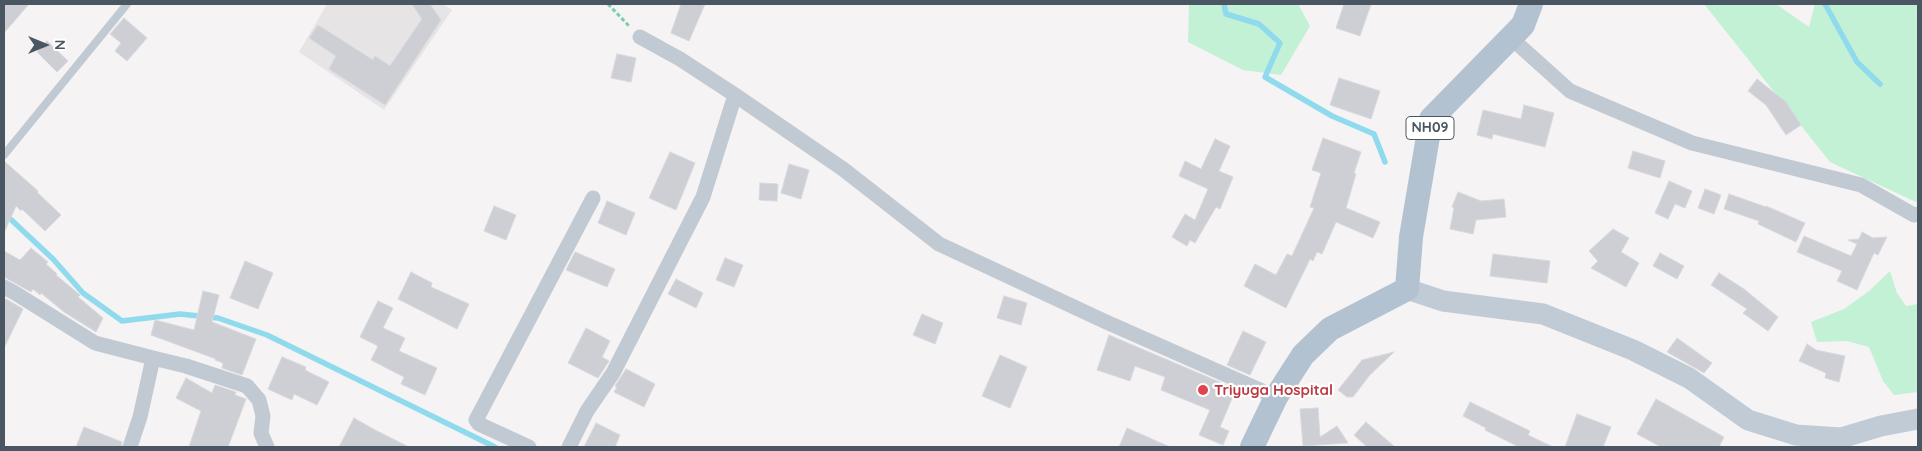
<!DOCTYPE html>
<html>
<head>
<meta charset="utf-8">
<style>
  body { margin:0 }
  #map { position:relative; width:1922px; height:451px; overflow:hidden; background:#f5f3f3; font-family:Quicksand,sans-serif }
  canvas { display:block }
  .frame { position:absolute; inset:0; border:5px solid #4a5661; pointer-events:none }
  .north { position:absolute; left:20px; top:20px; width:50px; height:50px; -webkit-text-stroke:4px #fff; paint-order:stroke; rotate:90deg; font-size:14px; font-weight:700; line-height:20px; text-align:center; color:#4a5661 }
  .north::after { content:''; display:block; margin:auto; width:18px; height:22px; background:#4a5661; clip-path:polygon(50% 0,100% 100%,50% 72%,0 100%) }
</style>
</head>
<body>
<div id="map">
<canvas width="1922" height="451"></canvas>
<div class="frame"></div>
<div class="north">N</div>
</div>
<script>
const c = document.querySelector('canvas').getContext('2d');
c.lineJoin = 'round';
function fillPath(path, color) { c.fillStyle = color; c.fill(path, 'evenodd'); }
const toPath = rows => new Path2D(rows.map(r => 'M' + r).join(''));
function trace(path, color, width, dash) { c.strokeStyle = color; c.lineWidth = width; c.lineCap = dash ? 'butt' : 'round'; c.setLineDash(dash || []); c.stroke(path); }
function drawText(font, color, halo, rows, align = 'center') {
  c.font = font + ' Quicksand,sans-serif'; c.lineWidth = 4.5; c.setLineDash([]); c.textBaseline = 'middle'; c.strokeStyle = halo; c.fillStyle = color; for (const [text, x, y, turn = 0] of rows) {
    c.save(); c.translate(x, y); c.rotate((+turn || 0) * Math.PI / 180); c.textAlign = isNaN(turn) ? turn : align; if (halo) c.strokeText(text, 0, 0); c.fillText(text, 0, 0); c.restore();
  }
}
fillPath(toPath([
  [327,4,443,4,452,10,384,110,299,52]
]), '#e6e4e5');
fillPath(toPath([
  [1189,4,1298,4,1310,26,1281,75,1243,70,1188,42],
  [1704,4,1776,4,1809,27,1815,4,1918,4,1918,203,1830,162],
  [1890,271,1897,293,1906,306,1918,304,1918,392,1894,395,1883,381,1869,347,1847,341,1817,342,1811,322,1844,309,1869,291]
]), '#c3f1d5');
trace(toPath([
  [1224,4,1226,14,1259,24,1280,43,1265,77,1332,116,1374,134,1385,162],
  [1825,4,1857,62,1880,84],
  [4,213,53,259,83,293,122,321,180,314,218,318,267,335,495,447]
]), '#90daee', 5.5);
const building = toPath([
  [4,4,29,4,4,33,4,4],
  [412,4,430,4,441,20,385,105,329,69,336,56,309,38,318,25,373,60,375,56,390,66,422,19,412,4],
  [681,4,705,4,689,41,671,33,681,4],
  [1344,4,1371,4,1360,36,1336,28,1344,4],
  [124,18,147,38,127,61,115,51,121,43,110,34,124,18],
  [47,41,68,61,57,72,37,52,47,41],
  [617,54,636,58,631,82,611,78,617,54],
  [1339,78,1380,91,1371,119,1330,105,1339,78],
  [1757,79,1786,102,1801,125,1786,135,1766,105,1748,91,1757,79],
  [1524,105,1554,113,1545,147,1493,134,1492,139,1477,135,1483,110,1521,119,1524,105],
  [1323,138,1361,152,1354,173,1356,174,1346,208,1380,222,1373,238,1336,222,1322,254,1317,252,1313,261,1310,259,1286,308,1244,286,1255,264,1276,275,1287,254,1292,256,1314,208,1310,207,1321,173,1312,170,1323,138],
  [1215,139,1230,146,1219,171,1233,177,1220,209,1216,207,1195,243,1190,240,1187,246,1172,237,1185,214,1195,220,1208,189,1179,176,1185,161,1201,169,1215,139],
  [1633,151,1665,161,1660,178,1628,168,1633,151],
  [670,152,695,163,676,210,649,198,670,152],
  [4,161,38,191,37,192,61,215,45,231,22,209,21,211,16,206,4,233,4,161],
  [789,164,809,170,801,199,781,193,789,164],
  [1669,181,1692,191,1685,208,1675,204,1668,219,1655,213,1669,181],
  [760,183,778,184,777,201,759,200,760,183],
  [1705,189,1721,195,1714,214,1698,208,1705,189],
  [1458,192,1481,201,1504,199,1506,217,1476,220,1473,234,1450,229,1454,208,1452,207,1458,192],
  [1729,194,1766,207,1766,206,1805,223,1796,242,1758,224,1759,221,1724,209,1729,194],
  [607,201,635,213,626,235,598,223,607,201],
  [494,206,516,215,506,240,484,231,494,206],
  [1613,229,1629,238,1621,252,1639,263,1626,287,1591,268,1598,261,1589,251,1613,229],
  [1862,232,1873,238,1887,237,1878,255,1874,253,1857,290,1837,281,1842,271,1797,252,1804,236,1851,256,1857,244,1848,240,1859,239,1862,232],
  [31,248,48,262,46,264,57,274,56,275,80,295,78,297,103,318,96,332,64,312,41,293,40,295,33,289,31,292,4,277,4,251,20,260,31,248],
  [575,252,615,269,607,287,566,270,575,252],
  [1660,253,1684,266,1677,279,1653,266,1660,253],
  [1493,254,1550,261,1547,283,1490,276,1493,254],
  [725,258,743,265,734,287,716,280,725,258],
  [245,261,273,273,258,309,230,298,245,261],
  [411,272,432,283,431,287,469,304,457,329,398,299,411,272],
  [1719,273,1744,289,1778,317,1768,331,1743,313,1747,309,1711,285,1719,273],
  [676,279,703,293,696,308,668,294,676,279],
  [203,291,219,295,212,322,256,339,242,375,222,368,223,363,215,360,216,359,151,335,155,320,194,330,203,291],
  [1004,296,1027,303,1021,325,997,318,1004,296],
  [6,299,23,309,4,348,4,303,6,299],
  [378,301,393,308,383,328,405,338,399,351,437,368,425,395,401,384,404,377,371,360,378,346,360,337,378,301],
  [922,314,943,323,935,344,913,335,922,314],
  [586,328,610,341,602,357,609,361,598,378,568,363,586,328],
  [1243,331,1266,342,1250,375,1227,365,1243,331],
  [1109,335,1236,389,1220,427,1229,431,1223,445,1199,435,1210,410,1161,390,1165,377,1135,366,1130,381,1097,370,1109,335],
  [1677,338,1712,363,1704,373,1667,352,1677,338],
  [1807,344,1816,350,1845,356,1839,382,1825,378,1826,373,1799,361,1807,344],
  [1394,352,1369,376,1353,397,1347,397,1338,390,1362,360,1394,352],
  [1000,355,1027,367,1010,408,982,396,1000,355],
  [282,357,306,367,305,370,329,382,317,405,294,394,292,400,268,389,282,357],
  [626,369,655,384,644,407,614,392,617,387,615,386,626,369],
  [186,378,212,393,215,385,236,392,235,395,246,399,228,447,189,447,201,411,176,398,186,378],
  [1656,399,1724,437,1719,447,1661,447,1637,434,1656,399],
  [1470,402,1530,431,1528,435,1553,447,1519,447,1485,430,1486,428,1463,416,1470,402],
  [1318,408,1320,437,1337,426,1348,443,1303,446,1300,409,1318,408],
  [1577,414,1611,427,1603,447,1565,447,1577,414],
  [354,418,375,430,409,447,339,447,354,418],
  [1366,422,1395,447,1367,447,1354,435,1366,422],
  [596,423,620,435,615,447,584,447,596,423],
  [84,427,122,442,121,447,76,447,84,427],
  [1127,428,1170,447,1119,447,1127,428]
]);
fillPath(building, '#cdcfd5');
trace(building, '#d7d9de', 1);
trace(toPath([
  [608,4,629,26]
]), '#7ad0a6', 3, [4, 2.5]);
trace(toPath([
  [4,155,127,4]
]), '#c1cad2', 8);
trace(toPath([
  [640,37,680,59,735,95],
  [1511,38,1570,91,1692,143,1861,185,1914,215,1918,214],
  [4,287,15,293,95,343,153,358,140,417,130,447],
  [153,358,186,366,247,386,259,400,263,416,261,433,267,447],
  [529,447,479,424,476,420,593,198],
  [569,447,587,411,613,373,703,197,735,95,843,169,939,244,1104,321,1276,397]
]), '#c1cad2', 15);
trace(toPath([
  [1407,289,1443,301,1543,314,1633,350,1689,378,1748,420,1796,435,1841,438,1881,426,1918,419]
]), '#c1cbd6', 21);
trace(toPath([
  [1252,447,1276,397,1303,355,1330,329,1407,289,1411,237,1431,119,1523,25,1531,4]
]), '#b3c2d1', 24);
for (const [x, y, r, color] of [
  [1203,390,6,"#e0444e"]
]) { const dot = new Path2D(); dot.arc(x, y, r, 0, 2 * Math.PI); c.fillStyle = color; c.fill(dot); trace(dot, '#fff', 2); }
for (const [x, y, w] of [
  [1430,128,48]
]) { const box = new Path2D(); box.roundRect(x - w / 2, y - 11.5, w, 23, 4); c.fillStyle = '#fff'; c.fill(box); trace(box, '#4a5661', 1); }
drawText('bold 14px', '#4a5661', null, [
  ["NH09",1430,128]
]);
drawText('bold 15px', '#be3a42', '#fff', [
  ["Triyuga Hospital",1214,390]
], 'left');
</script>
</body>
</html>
